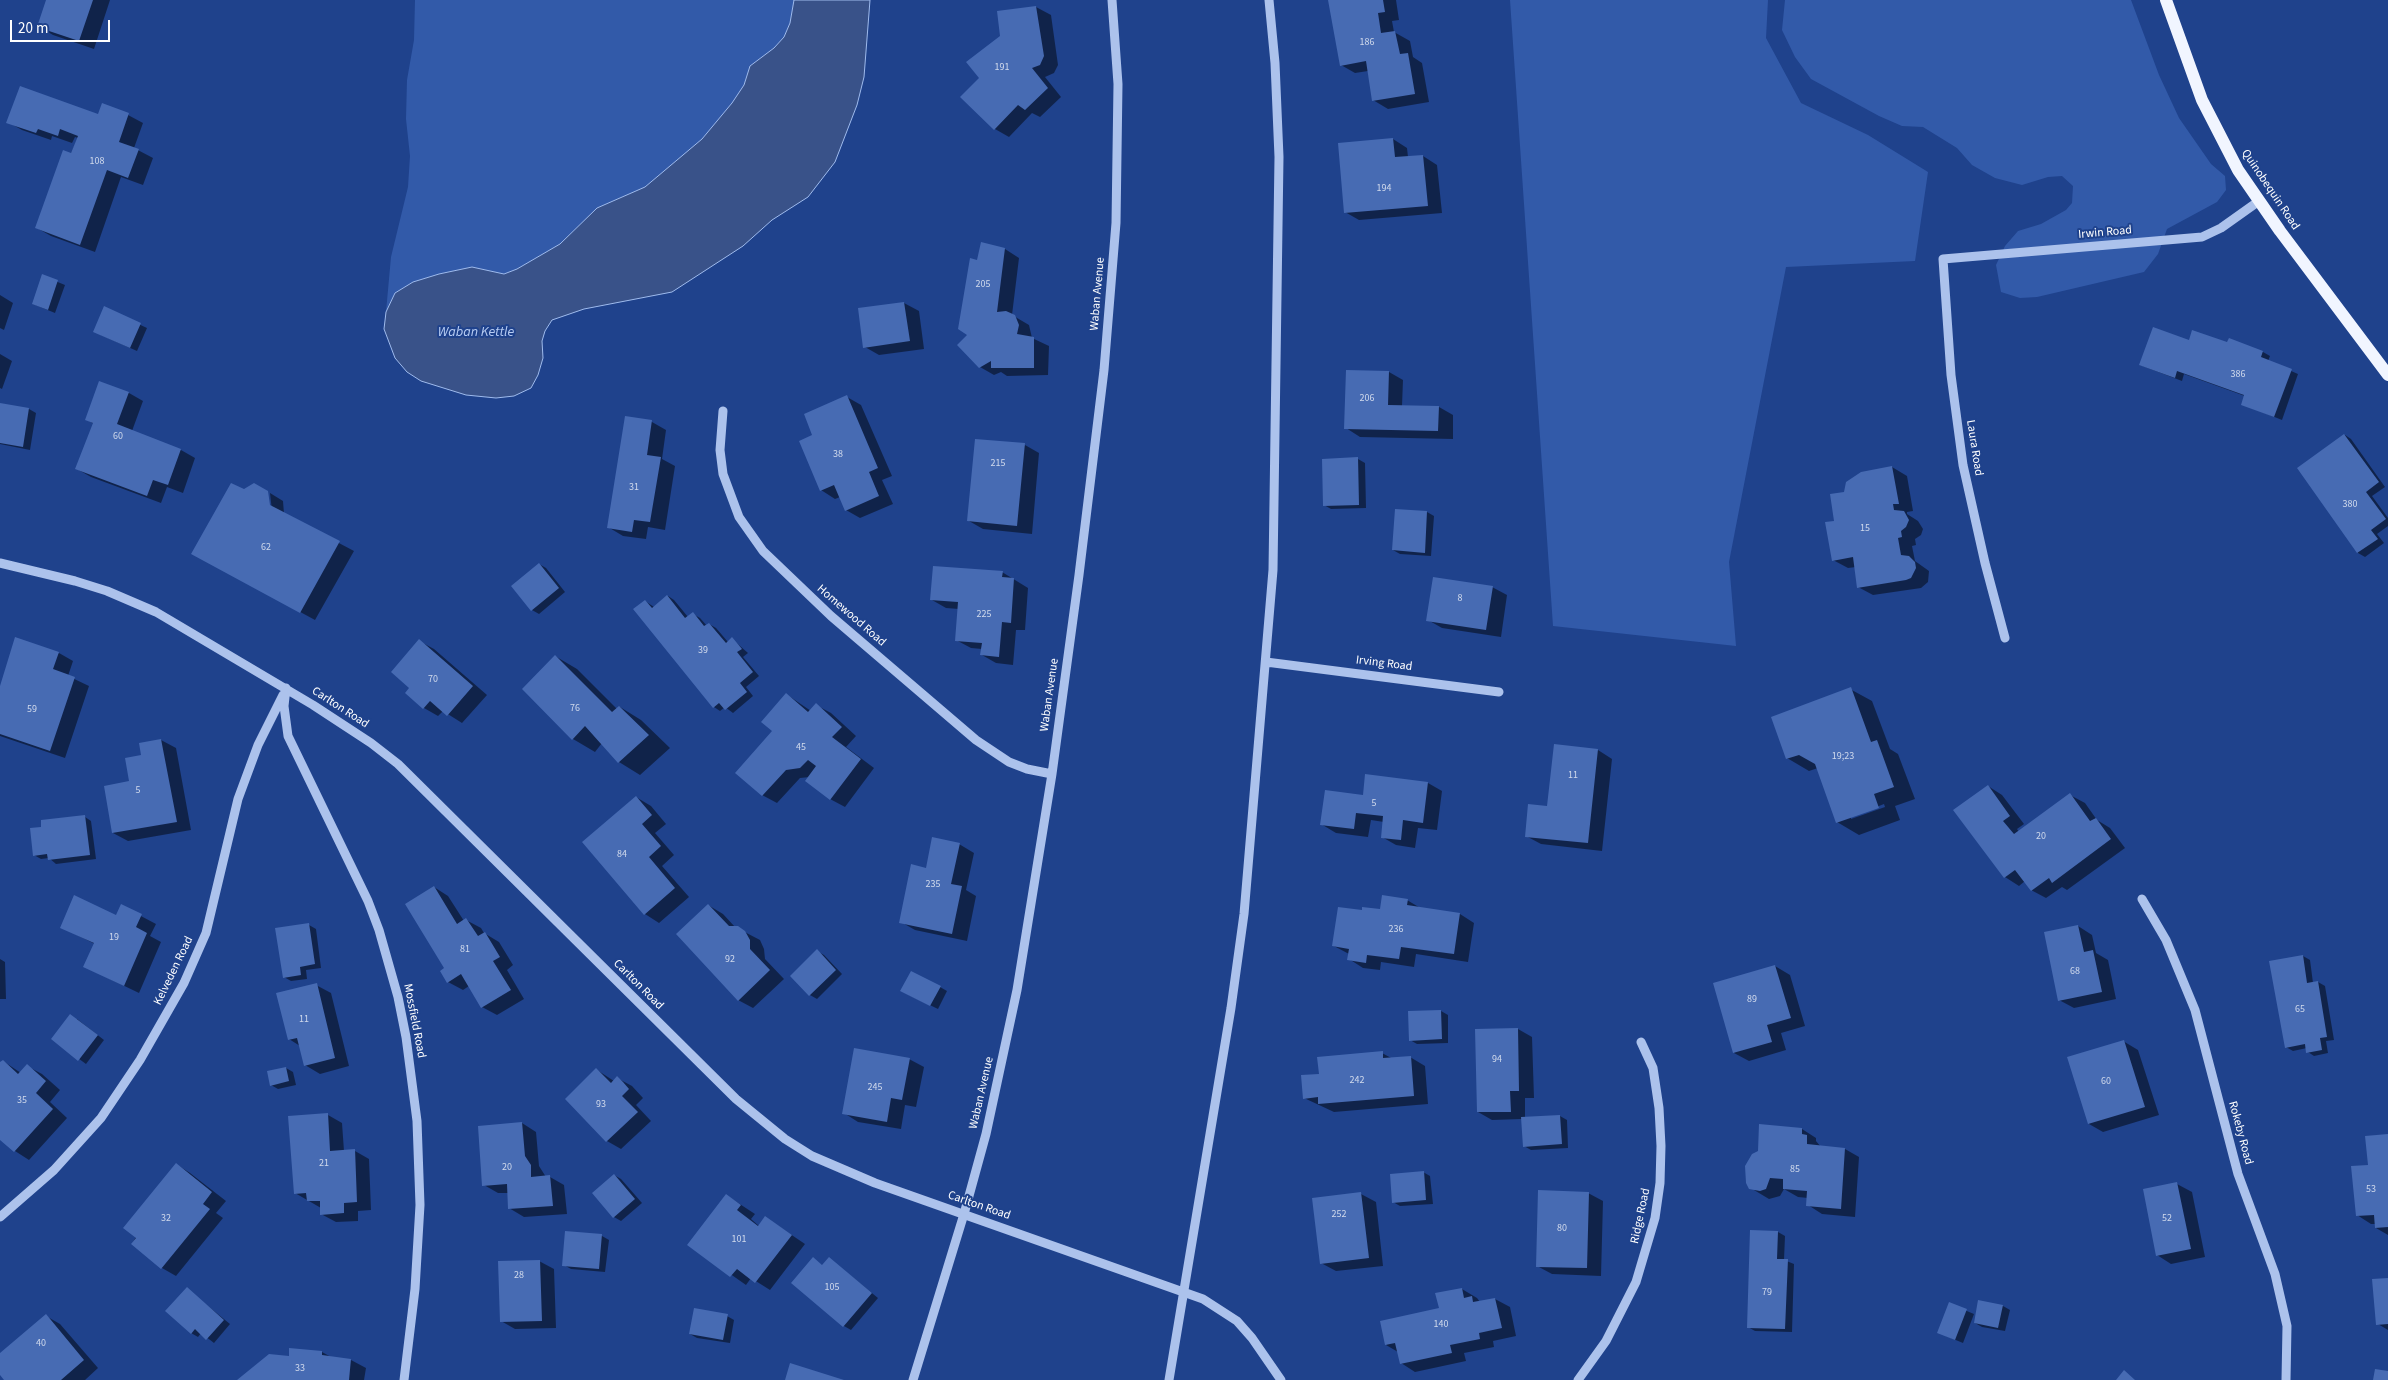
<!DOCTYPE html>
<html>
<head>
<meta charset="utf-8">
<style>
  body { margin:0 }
  #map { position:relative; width:2388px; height:1380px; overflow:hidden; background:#1f428c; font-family:"Source Sans 3",sans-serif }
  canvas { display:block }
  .scale { position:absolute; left:10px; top:20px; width:100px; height:22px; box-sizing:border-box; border:2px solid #fff; border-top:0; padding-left:6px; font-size:15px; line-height:18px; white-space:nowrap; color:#fff; -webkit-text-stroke:4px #1f428c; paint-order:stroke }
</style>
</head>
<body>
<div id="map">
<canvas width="2388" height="1380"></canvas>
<div class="scale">20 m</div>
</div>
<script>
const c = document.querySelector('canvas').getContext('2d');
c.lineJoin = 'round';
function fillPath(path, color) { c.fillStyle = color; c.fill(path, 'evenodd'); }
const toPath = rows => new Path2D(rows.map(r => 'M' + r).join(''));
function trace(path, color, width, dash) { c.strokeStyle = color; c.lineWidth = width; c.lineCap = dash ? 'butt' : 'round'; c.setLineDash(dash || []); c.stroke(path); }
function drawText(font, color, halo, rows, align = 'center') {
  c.font = font + ' "Source Sans 3",sans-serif'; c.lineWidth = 4; c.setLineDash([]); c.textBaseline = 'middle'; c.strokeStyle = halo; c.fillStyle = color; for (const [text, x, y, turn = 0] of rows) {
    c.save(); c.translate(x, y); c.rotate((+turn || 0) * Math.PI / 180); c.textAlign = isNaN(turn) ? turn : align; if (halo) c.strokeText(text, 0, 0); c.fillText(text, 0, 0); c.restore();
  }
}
fillPath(toPath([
  [415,0,794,0,790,23,784,37,774,48,750,66,744,85,732,103,702,139,667,171,645,187,597,208,560,244,517,269,504,274,472,267,439,274,413,282,395,293,386,312,391,257,408,187,410,156,406,119,407,80,414,40],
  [1510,0,1768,0,1766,38,1801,103,1868,135,1928,172,1915,261,1786,267,1729,562,1736,646,1553,626],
  [1785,0,2131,0,2159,75,2179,118,2211,164,2225,176,2226,190,2217,202,2167,229,2158,254,2144,272,2037,297,2020,298,2001,292,1996,265,2005,246,2018,231,2041,224,2066,210,2072,203,2073,186,2062,176,2048,177,2022,185,1995,178,1972,165,1957,148,1923,127,1902,126,1879,116,1811,79,1795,57,1782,30]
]), '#325aa9');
const water = toPath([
  [794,0,870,0,864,77,857,105,835,162,808,197,772,220,743,246,672,292,584,309,552,320,545,331,542,341,543,358,538,375,531,388,514,396,496,398,466,395,421,381,407,372,395,358,384,329,386,312,395,293,413,282,439,274,472,267,504,274,517,269,560,244,597,208,645,187,702,139,732,103,744,85,750,66,774,48,784,37,790,23,794,0]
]);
fillPath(water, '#395289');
trace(water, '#9fbbed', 1);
fillPath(toPath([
  [47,0,110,0,94,49,53,35,38,26],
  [1330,0,1396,0,1399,20,1392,21,1394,32,1410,41,1413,57,1422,63,1429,102,1388,109,1373,100,1368,71,1355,73,1341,65],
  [1036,7,1051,15,1058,65,1054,73,1045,77,1061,97,1040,117,1032,113,1009,137,995,129,1001,37,998,12],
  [128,115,143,123,134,148,153,158,143,185,121,177,95,252,51,236,37,228,78,138,75,137,72,143,52,136,51,140,22,130,8,122],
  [1393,139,1407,148,1408,157,1423,156,1437,165,1442,213,1359,220,1345,212],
  [1005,249,1019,258,1012,315,1029,325,1032,338,1049,346,1048,375,1007,376,1001,372,994,375,980,367,969,334,978,262],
  [43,276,65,285,55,313,33,304],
  [0,295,13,303,4,330,0,328],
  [904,303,919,311,924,349,879,355,865,347],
  [104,308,147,328,137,351,101,335],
  [2230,340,2263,352,2270,356,2268,361,2298,374,2282,420,2242,404,2245,396,2184,374,2182,381,2140,365,2189,342,2228,344],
  [0,354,12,361,2,389,0,388],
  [1389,372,1403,380,1402,406,1439,407,1453,415,1453,439,1360,437,1346,428],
  [100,382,129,393,143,401,132,431,181,450,195,458,183,493,167,487,161,503,91,477,77,469,94,424,86,419],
  [847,397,861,405,892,476,882,480,893,504,860,518,846,510,840,497,835,499,821,490,814,436],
  [29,409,36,413,30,450,0,444,0,410],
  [626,417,652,422,666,430,662,459,675,466,665,530,648,527,646,539,623,536,608,527],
  [2345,435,2351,439,2385,487,2372,496,2388,518,2388,526,2377,534,2384,543,2365,557,2358,553,2299,468],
  [1025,445,1039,453,1032,534,983,529,969,521],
  [1358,459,1365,463,1366,508,1331,509,1324,505],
  [1892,467,1907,476,1913,511,1907,512,1907,514,1918,521,1923,529,1921,535,1915,539,1916,545,1912,546,1915,561,1929,571,1928,582,1921,588,1873,595,1858,587,1856,567,1848,568,1833,560,1836,522,1845,493,1861,474],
  [270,493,283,501,284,514,354,551,315,620,208,562,272,511],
  [1396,510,1427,512,1434,516,1431,556,1400,554,1393,550],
  [539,564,546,568,565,592,539,614,532,610],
  [1002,572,1028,588,1025,630,1016,630,1013,665,996,663,982,655,982,649,971,648,956,640,959,609,946,608,932,600],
  [1492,587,1507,595,1501,637,1442,628,1428,620],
  [668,596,674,600,688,617,693,614,700,618,707,626,709,624,716,628,728,642,732,639,748,653,743,657,759,676,746,687,753,696,733,713,725,707,720,711,714,707,645,601,654,607],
  [419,641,434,649,487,695,462,723,443,711,438,716,424,708,411,688],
  [59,653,73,661,68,676,89,686,65,758,0,736,0,689],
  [555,656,577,669,617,709,620,707,641,720,670,748,640,775,619,762,602,743,595,752,573,739,524,689],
  [1850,689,1872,701,1890,749,1898,754,1915,799,1895,806,1900,820,1859,835,1837,822,1818,768,1809,771,1787,758],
  [1884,804,1885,807,1851,819,1851,817],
  [786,694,811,711,816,705,831,713,856,736,846,747,874,768,845,807,830,799,810,777,800,778,777,803,762,795],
  [161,740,176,748,191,830,128,841,113,833,131,782],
  [1598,750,1612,759,1602,851,1541,844,1526,836],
  [1428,783,1442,791,1437,830,1418,828,1415,848,1396,845,1382,837,1384,822,1371,820,1368,837,1336,833,1321,824,1364,796],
  [1988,786,2002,795,2024,824,2017,829,2019,832,2070,795,2085,803,2097,820,2110,828,2125,848,2067,890,2062,887,2046,898,2031,890,2025,881,2019,886,2005,877],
  [636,797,651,806,666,824,655,833,674,855,662,866,689,897,659,923,645,914],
  [85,817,91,821,96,859,56,864,49,858,41,859,34,855,43,828],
  [959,844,974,853,966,890,976,896,967,941,915,930,901,922,927,869],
  [434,887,448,896,464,921,466,920,481,928,484,933,499,942,513,965,507,970,524,999,497,1015,482,1007,469,986,463,990,448,982],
  [1407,900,1422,909,1460,914,1474,923,1468,962,1416,954,1414,967,1381,962,1380,970,1363,968,1349,959,1349,954,1334,946,1363,912,1381,911],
  [708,905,723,914,735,927,760,940,764,949,765,959,784,979,753,1008,738,1000],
  [122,906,156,924,150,936,161,942,139,993,85,967,95,944,61,927,117,916],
  [309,925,316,929,321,968,306,970,307,979,291,981,284,977],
  [2078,926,2092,935,2096,953,2108,960,2116,999,2074,1008,2059,1000],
  [817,951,824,955,842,974,817,999,810,995],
  [2303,956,2310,960,2313,983,2318,982,2325,986,2334,1040,2326,1041,2328,1053,2314,1056,2308,1052,2307,1048,2293,1051,2286,1047],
  [0,959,5,962,6,999,0,999],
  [1775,966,1790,975,1805,1026,1781,1033,1786,1050,1749,1061,1734,1053],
  [316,985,331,993,349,1066,320,1074,305,1065,300,1046,289,1039],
  [940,987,947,991,938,1009,909,995],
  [1441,1011,1448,1015,1448,1043,1417,1044,1410,1040],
  [77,1019,104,1040,86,1064,52,1039],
  [1518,1029,1532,1037,1534,1098,1525,1098,1525,1118,1560,1116,1567,1120,1568,1148,1531,1150,1524,1146,1522,1119,1492,1120,1478,1112],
  [2123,1041,2138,1050,2159,1115,2103,1132,2089,1124],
  [1382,1053,1393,1059,1410,1057,1425,1066,1428,1104,1334,1112,1304,1098,1320,1075],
  [909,1059,924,1067,916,1107,905,1105,901,1129,858,1122,844,1113],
  [3,1061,21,1073,27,1066,42,1074,60,1090,50,1102,67,1118,29,1160,15,1151,0,1138,0,1064],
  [286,1068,293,1072,296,1085,278,1089,271,1085],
  [597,1070,614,1081,617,1078,632,1086,643,1098,636,1105,651,1121,621,1149,607,1141],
  [328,1115,342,1123,344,1151,355,1151,369,1159,371,1210,358,1211,358,1221,336,1222,321,1214,321,1208,295,1193],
  [522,1123,536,1132,539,1166,546,1177,550,1177,564,1185,567,1214,524,1217,509,1208,509,1193,498,1193,484,1185],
  [1802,1129,1816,1138,1816,1141,1821,1147,1845,1149,1859,1157,1855,1217,1822,1214,1808,1205,1808,1198,1798,1197,1784,1189,1780,1196,1769,1199,1754,1190],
  [2388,1135,2388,1235,2376,1228,2375,1224,2371,1224,2357,1215,2369,1166],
  [176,1164,190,1173,226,1201,216,1213,223,1218,176,1276,162,1268,132,1244],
  [1423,1172,1430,1176,1433,1204,1400,1206,1393,1202],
  [614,1175,621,1179,642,1203,621,1221,614,1217],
  [2177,1184,2192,1192,2205,1257,2171,1264,2157,1255],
  [1588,1193,1603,1201,1601,1276,1552,1274,1537,1266],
  [1361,1194,1376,1202,1383,1266,1336,1271,1321,1263],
  [726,1195,755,1214,751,1219,759,1226,765,1217,805,1244,770,1290,751,1278,746,1285,689,1245],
  [1778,1232,1785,1236,1784,1260,1794,1264,1792,1332,1755,1331,1748,1327],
  [567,1233,602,1236,609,1240,605,1272,571,1269,564,1265],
  [829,1258,878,1298,851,1330,844,1326,813,1259,823,1266],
  [539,1261,554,1269,556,1328,515,1329,501,1321],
  [2388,1279,2388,1330,2378,1324],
  [187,1289,230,1324,214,1343,201,1333,198,1337,191,1333],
  [1462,1289,1477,1298,1480,1302,1495,1299,1510,1307,1516,1336,1493,1341,1494,1347,1464,1353,1466,1361,1415,1372,1401,1363,1398,1352,1386,1345,1440,1309],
  [1979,1301,2003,1306,2010,1310,2005,1331,1982,1327,1975,1323],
  [1950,1304,1974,1314,1963,1343,1946,1336],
  [46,1316,60,1324,98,1368,85,1380,6,1380,0,1373,0,1354],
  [727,1316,734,1320,730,1343,697,1338,690,1334],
  [322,1352,331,1357,351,1360,366,1368,364,1380,239,1380,290,1357]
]), '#0007');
fillPath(toPath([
  [46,0,93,0,79,41,37,27],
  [1328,0,1383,0,1385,12,1378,13,1381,33,1395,31,1400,54,1408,53,1415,94,1372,101,1366,61,1340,66],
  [1036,6,1044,56,1040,65,1032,68,1048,88,1025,110,1018,105,994,130,960,97,979,78,966,62,1000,36,997,11],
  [20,86,98,114,102,103,129,113,119,142,139,149,128,178,107,170,80,245,35,228,63,150,71,153,78,136,60,129,58,136,38,129,36,133,6,123],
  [1393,138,1395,157,1423,155,1428,206,1344,213,1338,143],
  [981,242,1005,248,997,312,1006,311,1015,315,1019,325,1017,334,1034,337,1034,368,991,368,991,361,979,368,957,345,967,335,958,329,970,258,977,260],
  [42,274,58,280,48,310,32,304],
  [904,302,910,341,863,348,858,308],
  [104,306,141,323,130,348,93,332],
  [2153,327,2189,340,2192,330,2227,342,2229,338,2263,351,2261,357,2292,369,2274,417,2241,405,2244,395,2177,371,2175,378,2139,365],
  [1346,370,1389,371,1388,405,1439,406,1438,431,1344,429],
  [99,381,129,392,117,424,181,449,168,485,153,480,147,496,75,469,93,423,85,420],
  [847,395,878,468,869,472,879,496,845,511,834,485,820,491,799,441,812,435,804,414],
  [0,403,29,408,23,447,0,443],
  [625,416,652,420,647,455,661,457,650,522,634,520,632,532,607,528],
  [2344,434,2379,482,2366,492,2386,519,2371,530,2378,539,2357,553,2297,468],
  [975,439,1025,443,1017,526,967,521],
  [1358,457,1359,505,1323,506,1322,459],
  [1892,466,1899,504,1893,504,1894,510,1904,511,1909,520,1906,527,1901,531,1902,537,1898,538,1901,555,1909,556,1915,562,1916,568,1911,578,1906,580,1857,588,1853,557,1832,561,1825,522,1834,521,1830,494,1844,492,1846,482,1861,472],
  [231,483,244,489,254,483,268,491,270,505,340,541,300,613,191,554],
  [1395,509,1427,511,1425,553,1392,550],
  [539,563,559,588,531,611,511,586],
  [933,566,1003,571,1002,577,1014,578,1011,623,1002,622,999,657,980,655,982,643,955,641,958,602,930,600],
  [1433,577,1493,586,1486,630,1426,621],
  [667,595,685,618,693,612,704,626,709,623,726,643,732,637,742,649,737,652,753,672,740,683,747,692,725,710,719,703,713,708,633,609,645,600,652,608],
  [15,637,59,652,53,669,75,677,50,751,0,734,0,686],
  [419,639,473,686,447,716,430,701,423,709,405,693,409,688,391,672],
  [555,655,612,712,619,706,649,735,618,763,585,726,572,740,522,689],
  [1851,687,1871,742,1877,740,1894,787,1874,794,1879,808,1836,823,1815,764,1799,755,1786,759,1771,717],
  [786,693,808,712,816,703,842,727,832,737,861,759,830,800,805,781,816,766,808,760,800,768,786,770,762,796,735,773,772,731,761,722],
  [161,739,177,822,112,833,104,786,129,781,125,758,141,755,139,743],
  [1554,744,1598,749,1588,843,1525,837,1528,804,1547,806],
  [1365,774,1428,782,1423,823,1403,820,1401,840,1381,838,1383,816,1356,813,1354,829,1320,825,1325,790,1363,795],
  [1988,785,2010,816,2003,821,2014,834,2070,793,2090,821,2096,818,2111,839,2052,883,2049,878,2031,891,2015,870,2004,878,1953,810],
  [636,796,652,815,642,824,661,846,649,857,675,888,644,915,582,842],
  [85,815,90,855,48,860,47,854,33,856,30,828,41,827,41,820],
  [932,837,960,843,951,884,962,886,952,934,899,923,911,864,926,868],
  [434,886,457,924,466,918,478,936,485,932,500,957,493,961,511,990,481,1008,461,974,447,983,440,971,444,968,405,904],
  [74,895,116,915,121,904,142,914,136,927,147,933,124,986,83,967,94,943,60,928],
  [1382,895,1408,899,1407,905,1460,913,1454,954,1401,947,1399,959,1367,955,1366,963,1347,960,1349,949,1332,946,1338,907,1362,910,1362,907,1380,909],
  [708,904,729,926,738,926,745,931,750,940,750,949,770,970,738,1001,676,934],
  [309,923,315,964,300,967,301,975,283,978,275,928],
  [2078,925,2084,952,2093,950,2102,992,2058,1001,2044,932],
  [817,949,836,970,809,996,790,976],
  [2303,955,2307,983,2318,981,2327,1037,2320,1038,2322,1050,2306,1053,2305,1044,2285,1048,2269,961],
  [1775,965,1791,1018,1767,1025,1772,1042,1733,1053,1713,983],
  [911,971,941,986,930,1006,900,991],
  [317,983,335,1058,304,1066,297,1038,288,1040,276,993],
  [1441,1010,1442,1039,1409,1041,1408,1011],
  [70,1014,98,1035,78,1061,51,1039],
  [1518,1028,1519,1091,1510,1091,1511,1112,1477,1112,1475,1029],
  [2124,1040,2145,1107,2088,1124,2067,1057],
  [854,1048,910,1058,902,1100,891,1098,887,1122,842,1114],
  [1383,1051,1383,1058,1411,1056,1414,1096,1318,1104,1318,1097,1303,1099,1301,1075,1319,1074,1317,1057],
  [3,1060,18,1074,27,1064,46,1081,36,1093,53,1109,14,1152,0,1140,0,1062],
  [286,1067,289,1081,270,1086,267,1071],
  [596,1068,611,1083,617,1076,623,1082,629,1089,622,1096,638,1112,606,1142,565,1099],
  [328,1113,330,1151,355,1149,357,1202,344,1203,344,1213,320,1215,320,1201,307,1201,306,1193,294,1194,288,1116],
  [1560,1115,1562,1144,1523,1147,1521,1117],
  [522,1122,525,1156,531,1165,531,1177,550,1175,553,1206,508,1209,507,1184,482,1186,478,1126],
  [1759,1124,1802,1128,1802,1134,1807,1135,1807,1144,1845,1148,1841,1209,1806,1206,1807,1191,1783,1189,1783,1179,1770,1178,1766,1189,1760,1191,1749,1189,1746,1183,1745,1166,1752,1154,1758,1151],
  [2388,1134,2388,1227,2375,1228,2374,1215,2356,1216,2351,1166,2368,1165,2365,1136],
  [176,1163,212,1192,203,1204,210,1209,161,1269,131,1244,136,1238,123,1228],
  [1424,1171,1426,1200,1392,1203,1390,1174],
  [614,1174,635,1199,613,1218,592,1193],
  [2177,1182,2191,1249,2156,1256,2143,1189],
  [1538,1190,1589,1192,1587,1268,1536,1267],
  [1361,1192,1369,1258,1320,1264,1312,1198],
  [726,1194,741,1205,737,1210,758,1226,765,1216,792,1235,755,1283,737,1269,730,1277,687,1245],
  [1750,1230,1778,1231,1777,1259,1788,1259,1785,1329,1747,1328],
  [565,1231,602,1234,599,1269,562,1266],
  [813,1257,822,1265,829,1257,872,1293,843,1327,791,1283],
  [540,1260,542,1321,500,1322,498,1261],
  [2388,1278,2388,1324,2376,1325,2372,1279],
  [187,1287,224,1320,206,1340,195,1329,191,1334,165,1311],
  [1462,1288,1464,1298,1472,1296,1473,1302,1495,1298,1502,1328,1479,1333,1480,1339,1450,1345,1452,1353,1400,1364,1395,1343,1385,1345,1380,1321,1439,1308,1435,1293],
  [1978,1300,2003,1305,1998,1328,1974,1323],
  [1949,1302,1967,1309,1955,1340,1937,1333],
  [694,1308,728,1314,723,1340,689,1334],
  [46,1314,84,1360,61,1380,4,1380,0,1375,0,1353],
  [289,1348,322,1351,322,1355,351,1359,349,1380,237,1380,269,1354,289,1356],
  [790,1363,844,1380,785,1380],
  [2375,1369,2388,1371,2388,1380,2373,1380],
  [2124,1370,2135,1380,2116,1380]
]), '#476bb3');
trace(toPath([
  [723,411,720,450,723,474,739,517,763,551,831,616,976,740,1009,762,1027,769,1052,774],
  [0,563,75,581,107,591,156,612,313,705,371,743,398,764,736,1099,785,1139,812,1156,875,1183,1203,1299,1237,1321,1252,1338,1281,1380],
  [2005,638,1985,563,1963,465,1951,375,1943,259,2202,237,2221,228,2259,201],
  [1266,662,1499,692],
  [286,688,284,706,288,736,368,901,379,930,398,997,406,1037,417,1121,420,1205,415,1289,404,1380],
  [2142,899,2166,940,2195,1010,2238,1174,2275,1274,2287,1326,2286,1380],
  [0,1217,54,1170,101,1118,140,1060,184,983,206,933,238,799,258,745,283,695],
  [913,1380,964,1214,986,1134,1017,990,1052,774,1079,575,1104,370,1116,223,1118,84,1112,0],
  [1169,1380,1231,1008,1244,914,1273,570,1279,157,1275,63,1269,0],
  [1578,1380,1606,1341,1636,1282,1655,1218,1660,1183,1661,1146,1659,1108,1653,1068,1641,1042]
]), '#acc2ec', 9);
trace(toPath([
  [2166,0,2202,100,2238,170,2280,231,2388,375]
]), '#f1f5ff', 12);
drawText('10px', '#d1daec', null, [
  ["186",1367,43],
  ["191",1002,68],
  ["108",97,162],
  ["194",1384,189],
  ["205",983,285],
  ["386",2238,375],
  ["206",1367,399],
  ["60",118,437],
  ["38",838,455],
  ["215",998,464],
  ["31",634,488],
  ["380",2350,505],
  ["15",1865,529],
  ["62",266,548],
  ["8",1460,599],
  ["225",984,615],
  ["39",703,651],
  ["70",433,680],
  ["76",575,709],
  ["59",32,710],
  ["45",801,748],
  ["19;23",1843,757],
  ["11",1573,776],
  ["5",138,791],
  ["5",1374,804],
  ["20",2041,837],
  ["84",622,855],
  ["235",933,885],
  ["236",1396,930],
  ["19",114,938],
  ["81",465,950],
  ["92",730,960],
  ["68",2075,972],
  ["89",1752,1000],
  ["65",2300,1010],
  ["11",304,1020],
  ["94",1497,1060],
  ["242",1357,1081],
  ["60",2106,1082],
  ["245",875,1088],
  ["35",22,1101],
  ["93",601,1105],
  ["21",324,1164],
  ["20",507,1168],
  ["85",1795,1170],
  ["53",2371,1190],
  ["252",1339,1215],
  ["32",166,1219],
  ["52",2167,1219],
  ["80",1562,1229],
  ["101",739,1240],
  ["28",519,1276],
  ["105",832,1288],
  ["79",1767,1293],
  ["140",1441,1325],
  ["40",41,1344],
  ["33",300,1369]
]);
drawText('12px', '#fff', '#1f428c', [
  ["Quinobequin Road",2270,190,56],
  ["Irwin Road",2105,233,-5],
  ["Waban Avenue",1098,294,-85],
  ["Laura Road",1974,448,81],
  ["Homewood Road",851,616,41],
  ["Irving Road",1384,664,7],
  ["Waban Avenue",1050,695,-82],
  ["Carlton Road",340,708,33],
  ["Kelveden Road",174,971,-64],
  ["Carlton Road",638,985,45],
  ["Mossfield Road",414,1021,79],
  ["Waban Avenue",982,1093,-77],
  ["Rokeby Road",2240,1133,75],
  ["Carlton Road",979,1206,19],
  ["Ridge Road",1641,1216,-78]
]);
drawText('italic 14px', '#b7ccf3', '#1f428c', [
  ["Waban Kettle",476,333]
]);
</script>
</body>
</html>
